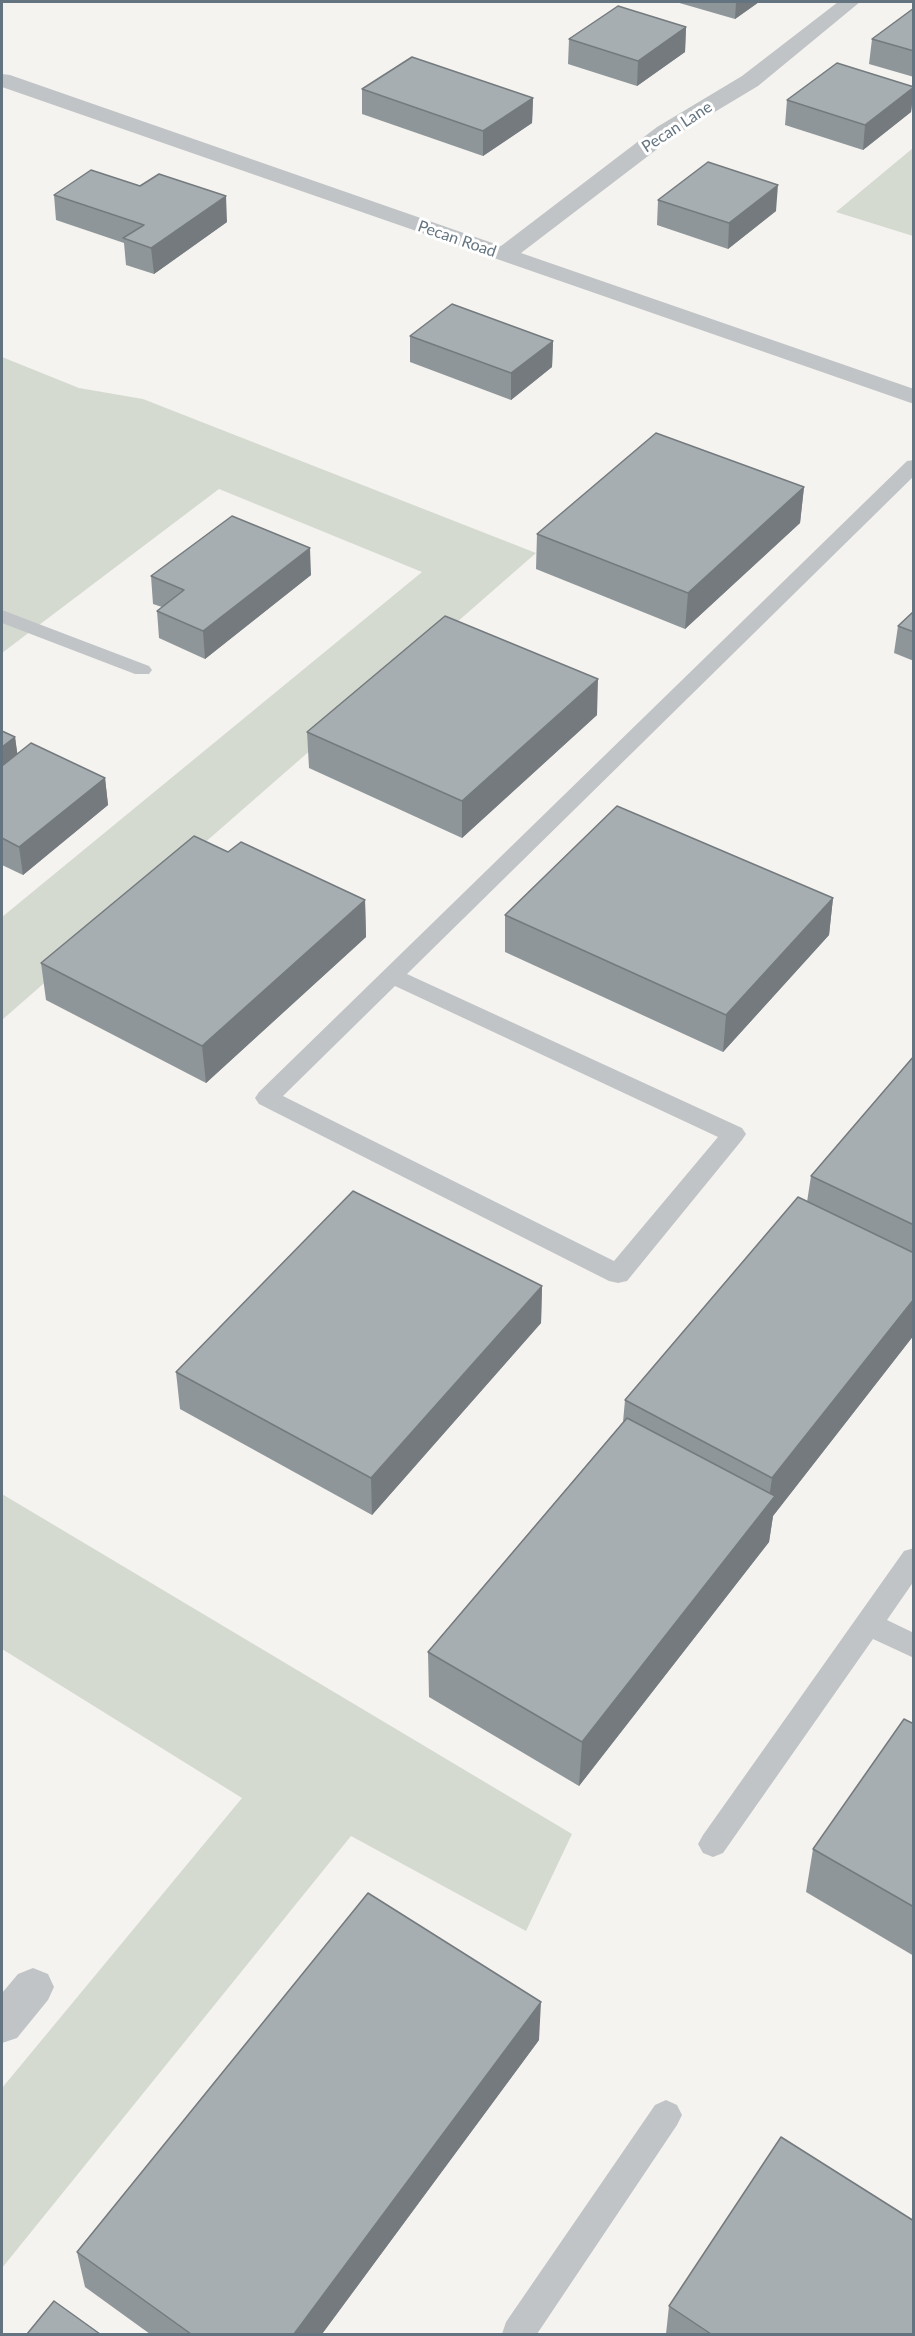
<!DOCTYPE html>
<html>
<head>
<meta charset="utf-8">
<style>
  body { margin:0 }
  #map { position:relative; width:915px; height:2336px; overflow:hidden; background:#f4f3ef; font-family:Lato,sans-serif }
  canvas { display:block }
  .frame { position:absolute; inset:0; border:3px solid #637480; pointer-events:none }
</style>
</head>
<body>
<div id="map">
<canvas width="915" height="2336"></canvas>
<div class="frame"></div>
</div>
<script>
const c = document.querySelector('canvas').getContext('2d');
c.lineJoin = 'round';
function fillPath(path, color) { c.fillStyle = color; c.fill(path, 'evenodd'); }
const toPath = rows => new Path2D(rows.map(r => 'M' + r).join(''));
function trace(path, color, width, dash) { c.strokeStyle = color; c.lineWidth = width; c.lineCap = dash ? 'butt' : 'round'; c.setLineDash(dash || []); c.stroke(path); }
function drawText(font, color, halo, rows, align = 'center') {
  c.font = font + ' Lato,sans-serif'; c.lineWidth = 6; c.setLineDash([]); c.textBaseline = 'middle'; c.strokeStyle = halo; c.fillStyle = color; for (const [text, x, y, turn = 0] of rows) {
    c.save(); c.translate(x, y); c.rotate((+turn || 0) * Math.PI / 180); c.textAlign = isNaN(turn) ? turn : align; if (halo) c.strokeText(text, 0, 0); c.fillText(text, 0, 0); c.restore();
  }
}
fillPath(toPath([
  [913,148,913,236,836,212],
  [2,357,79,388,143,399,536,553,2,1020,2,917,422,572,219,489,2,653],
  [2,1494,572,1834,526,1931,351,1836,2,2268,2,2088,242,1798,2,1649]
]), '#d5dad0');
fillPath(toPath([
  [914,460,914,476,407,974,742,1128,746,1134,742,1140,627,1281,618,1283,609,1281,259,1104,255,1098,259,1092,907,461,914,460],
  [395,986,718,1137,614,1261,283,1096,395,986],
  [2,610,149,666,152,670,149,674,135,674,2,623,2,610],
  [914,1548,914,1581,887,1620,914,1633,914,1658,873,1639,723,1853,713,1857,703,1853,698,1844,703,1835,904,1551,914,1548],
  [666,2100,677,2105,682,2115,677,2125,537,2334,502,2334,506,2322,655,2105,666,2100]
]), '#c1c4c7');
fillPath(toPath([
  [838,2,860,2,758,86,673,137,521,253,914,389,914,404,2,87,2,74,10,75,501,246,657,127,742,76,838,2],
  [33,1968,48,1974,54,1987,48,2000,17,2038,2,2043,2,1993,18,1974,33,1968]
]), '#c1c4c7');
fillPath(toPath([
  [676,2,759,2,735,19],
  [914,8,914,77,869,64,872,39],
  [686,27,685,52,637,86,568,64,569,39],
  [914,87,911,112,863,150,785,125,787,100],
  [362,89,533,98,532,123,483,156,362,114],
  [54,195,227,222,154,274,126,265,124,243,56,220],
  [658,200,776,211,728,249,657,225],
  [410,336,553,341,552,367,511,400,410,362],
  [804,487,800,523,685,629,536,569,537,534],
  [311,575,205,659,159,638,157,611,162,607,153,604,151,576],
  [914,611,914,661,894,653,898,626],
  [597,715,462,838,309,768,307,732],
  [2,731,15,737,17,753,105,778,108,805,23,875,2,865],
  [228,852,365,900,366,937,206,1083,46,1000,41,963],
  [833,898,829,935,723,1052,505,952,505,915],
  [914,1056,914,1335,773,1516,769,1542,579,1786,429,1697,428,1652,623,1422,625,1400,807,1202,811,1176],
  [542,1286,541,1323,372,1515,180,1409,176,1372],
  [914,1724,914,1956,806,1892,813,1849],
  [539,2040,322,2334,150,2334,85,2287,77,2252],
  [669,2306,914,2334,666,2334]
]), '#8f9699');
fillPath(toPath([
  [736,2,759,2,735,19],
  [686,27,685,52,637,86,638,61],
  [914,87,911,112,863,150,865,125],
  [533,98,532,123,483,156,483,131],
  [778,185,776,211,728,249,729,223],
  [226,196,227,222,154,274,151,248],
  [553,341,552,367,511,400,511,373],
  [804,487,800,523,685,629,688,593],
  [310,548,311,575,205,659,203,631],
  [598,679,597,715,462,838,462,801],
  [15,737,19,765,2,778,2,747],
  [105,778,108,805,23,875,19,847],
  [833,898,829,935,723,1052,726,1015],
  [365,900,366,937,206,1083,202,1046],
  [542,1286,541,1323,372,1515,371,1478],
  [914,1299,914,1335,773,1516,769,1542,579,1786,582,1742,768,1505,772,1478],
  [541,2002,539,2040,322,2334,294,2334]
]), '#747a7d');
const building = toPath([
  [618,6,686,27,638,61,569,39,618,6],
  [914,8,914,51,872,39,914,8],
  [412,57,533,98,483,131,362,89,412,57],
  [837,63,914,87,865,125,787,100,837,63],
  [708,162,778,185,729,223,658,200,708,162],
  [91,170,140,186,159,174,226,196,151,248,123,238,144,225,54,195,91,170],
  [452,304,553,341,511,373,410,336,452,304],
  [656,433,804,487,688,593,537,534,656,433],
  [232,516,310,548,203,631,157,611,184,590,151,576,232,516],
  [914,611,914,632,898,626,914,611],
  [445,616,598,679,462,801,307,732,445,616],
  [2,731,15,737,2,747,2,731],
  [31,743,105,778,19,847,2,838,2,766,31,743],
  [617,806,833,898,726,1015,505,915,617,806],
  [194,836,228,852,241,842,365,900,202,1046,41,963,194,836],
  [914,1056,914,1225,811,1176,914,1056],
  [353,1191,542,1286,371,1478,176,1372,353,1191],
  [798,1197,914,1253,914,1299,772,1478,625,1400,798,1197],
  [627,1418,775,1496,582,1742,428,1652,627,1418],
  [904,1719,914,1724,914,1907,813,1849,904,1719],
  [368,1893,541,2002,294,2334,191,2334,77,2252,368,1893],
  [781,2137,914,2221,914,2334,711,2334,669,2306,781,2137],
  [54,2301,100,2334,27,2334,54,2301]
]);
fillPath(building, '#a6aeb2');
trace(building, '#747a7d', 1.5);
drawText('16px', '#637480', '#fff', [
  ["Pecan Lane",677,127,-33],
  ["Pecan Road",457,239,19]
]);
</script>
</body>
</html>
